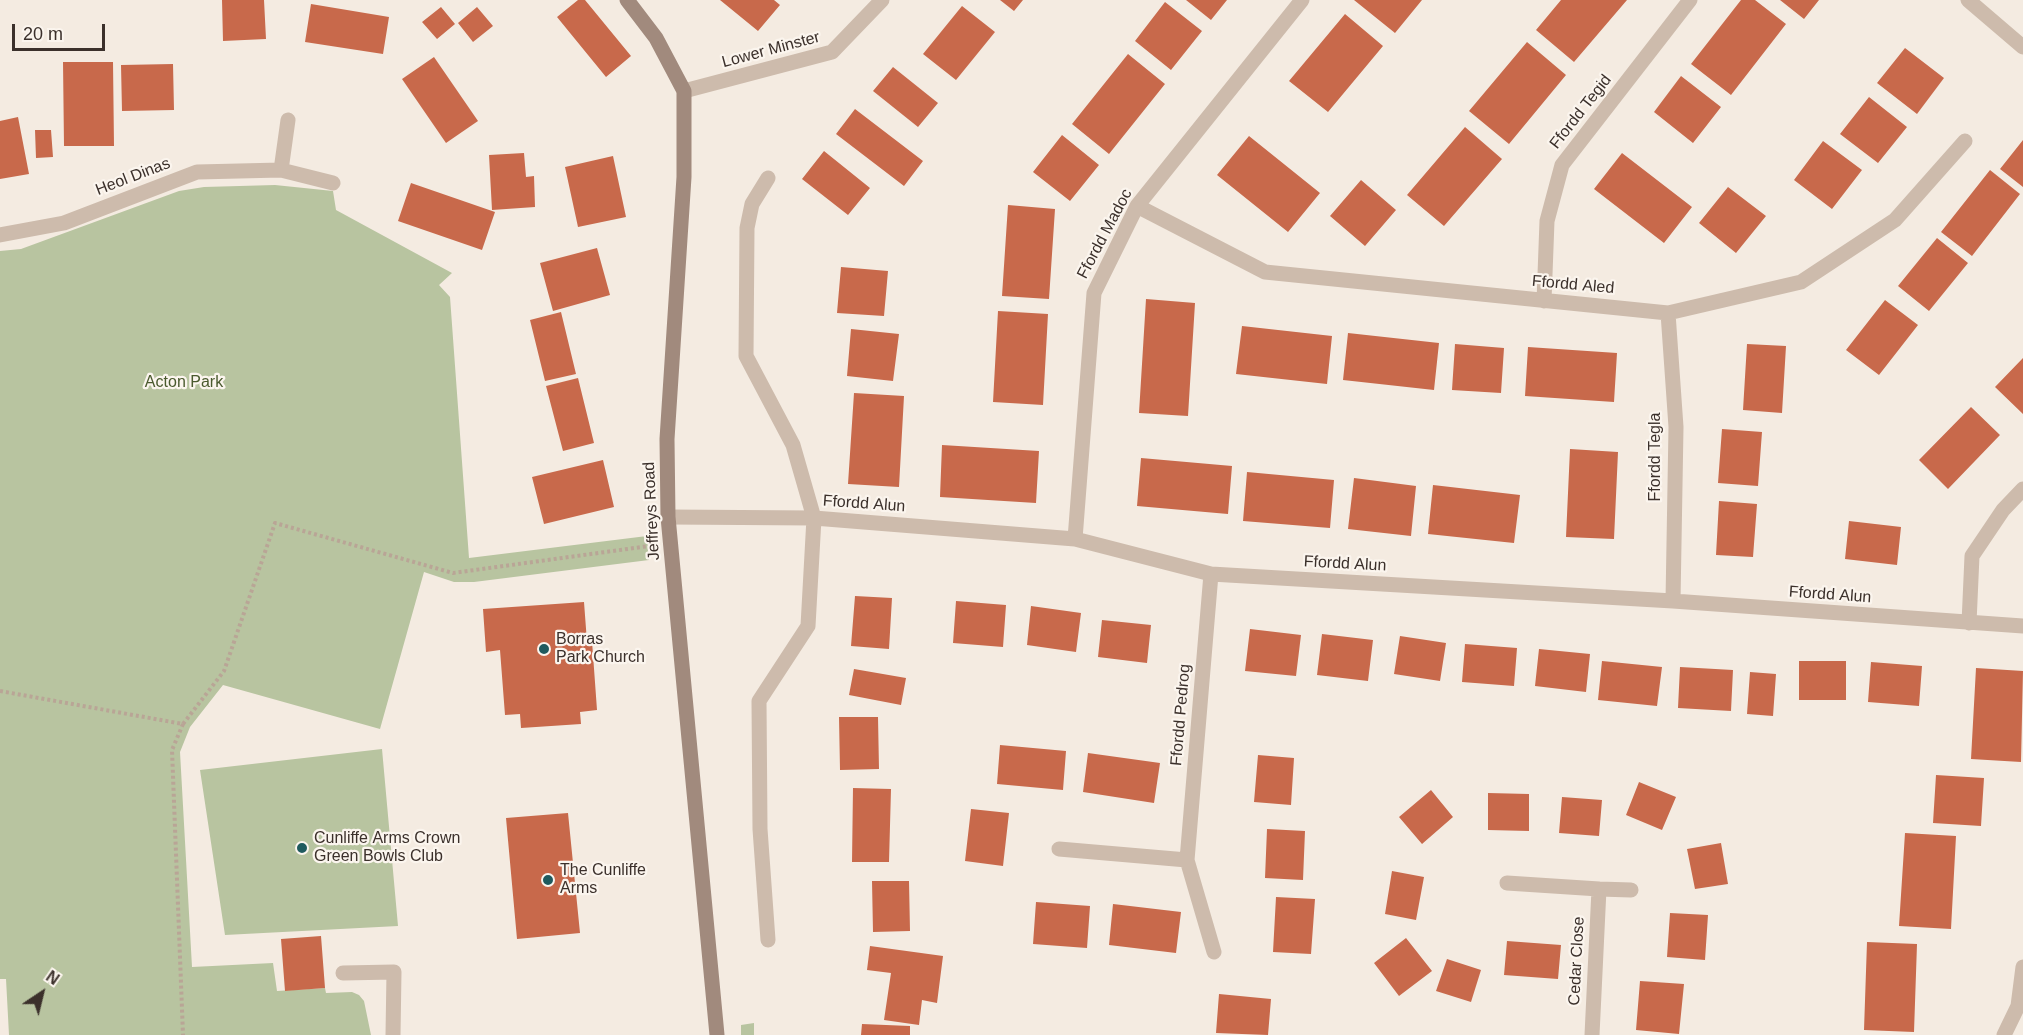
<!DOCTYPE html>
<html>
<head>
<meta charset="utf-8">
<style>
  body { margin:0 }
  #map { position:relative; width:2023px; height:1035px; overflow:hidden; background:#f4ebe1; font-family:Helvetica,sans-serif }
  canvas { display:block }
  .north { position:absolute; left:12px; top:963px; width:60px; height:60px; -webkit-text-stroke:4px #fbf5ee; paint-order:stroke; rotate:35deg; font-size:16px; font-weight:700; line-height:24px; text-align:center; color:#3b302b }
  .north::after { content:''; display:block; margin:auto; width:21px; height:27px; background:#3b302b; clip-path:polygon(50% 0,100% 100%,50% 72%,0 100%) }
  .scale { position:absolute; left:12px; top:24px; width:93px; height:27px; box-sizing:border-box; border:3px solid #3b302b; border-top:0; padding-left:8px; font-size:18px; line-height:21px; white-space:nowrap; color:#3b302b; -webkit-text-stroke:4px #fbf5ee; paint-order:stroke }
</style>
</head>
<body>
<div id="map">
<canvas width="2023" height="1035"></canvas>
<div class="north">N</div>
<div class="scale">20 m</div>
</div>
<script>
const c = document.querySelector('canvas').getContext('2d');
c.lineJoin = 'round';
function fillPath(path, color) { c.fillStyle = color; c.fill(path, 'evenodd'); }
const toPath = rows => new Path2D(rows.map(r => 'M' + r).join(''));
function trace(path, color, width, dash) { c.strokeStyle = color; c.lineWidth = width; c.lineCap = dash ? 'butt' : 'round'; c.setLineDash(dash || []); c.stroke(path); }
function drawText(font, color, halo, rows, align = 'center') {
  c.font = font + ' Helvetica,sans-serif'; c.lineWidth = 4.5; c.setLineDash([]); c.textBaseline = 'middle'; c.strokeStyle = halo; c.fillStyle = color; for (const [text, x, y, turn = 0] of rows) {
    c.save(); c.translate(x, y); c.rotate((+turn || 0) * Math.PI / 180); c.textAlign = isNaN(turn) ? turn : align; if (halo) c.strokeText(text, 0, 0); c.fillText(text, 0, 0); c.restore();
  }
}
fillPath(toPath([
  [275,185,333,191,336,210,452,273,439,285,450,297,469,558,647,536,649,560,474,582,454,582,424,572,380,729,223,685,190,727,180,752,192,967,273,963,277,991,325,988,326,993,352,992,359,995,364,1001,371,1035,9,1035,6,979,0,979,0,251,21,249,179,191,204,187],
  [382,749,398,926,225,935,200,770],
  [754,1023,754,1035,741,1035,741,1025]
]), '#b8c4a0');
fillPath(toPath([
  [222,0,264,0,266,39,223,41],
  [578,0,585,0,631,56,606,77,557,17],
  [720,0,774,0,780,5,758,31],
  [1000,0,1023,0,1014,11],
  [1186,0,1227,0,1211,20],
  [1354,0,1422,0,1395,33],
  [1561,0,1627,0,1574,62,1536,30],
  [1741,0,1755,0,1786,24,1731,95,1691,64],
  [1780,0,1819,0,1804,19],
  [1165,2,1202,31,1171,70,1135,41],
  [311,4,389,17,383,54,305,42],
  [962,6,995,32,956,80,923,54],
  [441,7,455,24,437,39,422,22],
  [477,7,493,26,473,42,458,23],
  [1345,14,1383,46,1328,112,1289,81],
  [1527,42,1566,75,1509,144,1469,111],
  [1905,48,1944,78,1917,114,1877,83],
  [1128,54,1165,84,1109,154,1072,124],
  [434,57,478,121,446,143,402,79],
  [63,62,113,62,114,146,64,146],
  [173,64,174,110,122,111,121,65],
  [893,67,938,103,918,127,873,91],
  [1681,76,1721,107,1693,143,1654,112],
  [1869,97,1907,127,1878,163,1840,134],
  [855,109,923,161,904,186,836,134],
  [18,117,29,174,0,179,0,121],
  [1465,127,1502,159,1444,226,1407,195],
  [35,130,51,130,53,157,36,158],
  [1062,135,1099,165,1070,201,1033,172],
  [1249,136,1320,193,1288,232,1217,175],
  [2023,140,2023,187,2000,169],
  [1823,141,1862,170,1832,209,1794,180],
  [824,151,870,188,848,215,802,179],
  [524,153,526,177,534,176,535,207,492,210,489,155],
  [1622,153,1692,207,1664,243,1594,189],
  [613,156,626,217,578,227,565,167],
  [1990,170,2020,194,1972,256,1941,232],
  [1361,180,1396,210,1365,246,1330,216],
  [411,183,495,212,482,250,398,221],
  [1728,187,1766,216,1736,253,1699,223],
  [1008,205,1055,209,1049,299,1002,296],
  [1937,238,1968,263,1929,311,1898,286],
  [597,248,610,295,553,311,540,263],
  [841,267,888,271,884,316,837,313],
  [1146,299,1195,303,1188,416,1139,413],
  [1885,300,1918,325,1879,375,1846,350],
  [998,311,1048,314,1043,405,993,402],
  [561,312,576,374,545,381,530,320],
  [1242,326,1332,336,1327,384,1236,374],
  [851,329,899,334,893,381,847,376],
  [1348,333,1439,343,1434,390,1343,380],
  [1455,344,1504,348,1501,393,1452,390],
  [1747,344,1786,346,1782,413,1743,410],
  [1528,347,1617,353,1614,402,1525,396],
  [2023,358,2023,414,1995,387],
  [578,378,594,443,563,451,546,386],
  [854,393,904,396,899,487,848,484],
  [1971,407,2000,435,1948,489,1919,460],
  [1722,429,1762,432,1758,486,1718,483],
  [942,445,1039,451,1036,503,940,497],
  [1570,449,1618,452,1614,539,1566,537],
  [1141,458,1232,466,1228,514,1137,506],
  [603,460,614,507,544,524,532,477],
  [1247,472,1334,480,1330,528,1243,521],
  [1354,478,1416,486,1411,536,1348,529],
  [1433,485,1520,495,1514,543,1428,534],
  [1719,501,1757,504,1753,557,1716,555],
  [1849,521,1901,527,1897,565,1845,559],
  [855,596,892,598,889,649,851,646],
  [956,601,1006,605,1003,647,953,643],
  [584,602,587,642,592,641,597,710,580,712,581,724,521,728,520,714,505,715,500,650,486,652,483,609],
  [1031,606,1081,613,1076,652,1027,645],
  [1102,620,1151,625,1147,663,1098,657],
  [1250,629,1301,635,1296,676,1245,671],
  [1322,634,1373,640,1368,681,1317,675],
  [1400,636,1446,643,1440,681,1394,674],
  [1465,644,1517,648,1514,686,1462,682],
  [1539,649,1590,654,1586,692,1535,686],
  [1602,661,1662,667,1657,706,1598,700],
  [1799,661,1846,661,1846,700,1799,700],
  [1871,662,1922,666,1919,706,1868,702],
  [1680,667,1733,670,1731,711,1678,708],
  [1976,668,2023,671,2021,762,1971,759],
  [854,669,906,678,901,705,849,695],
  [1750,672,1776,674,1773,716,1747,714],
  [839,717,878,717,879,769,840,770],
  [1000,745,1066,751,1063,790,997,784],
  [1088,753,1160,763,1154,803,1083,792],
  [1258,755,1294,758,1291,805,1254,802],
  [1936,775,1984,778,1981,826,1933,823],
  [1639,782,1676,797,1662,830,1626,815],
  [853,788,891,789,889,862,852,862],
  [1431,790,1453,817,1422,844,1399,817],
  [1488,793,1529,794,1529,831,1488,830],
  [1562,797,1602,800,1599,836,1559,833],
  [971,809,1009,813,1003,866,965,861],
  [568,813,580,933,517,939,506,818],
  [1267,829,1305,831,1303,880,1265,878],
  [1905,833,1956,836,1951,929,1899,926],
  [1721,843,1728,884,1695,889,1687,849],
  [1392,871,1424,877,1416,920,1385,914],
  [872,881,909,881,910,931,873,932],
  [1276,897,1315,899,1311,954,1273,952],
  [1036,902,1090,906,1087,948,1033,944],
  [1113,904,1181,912,1176,953,1109,945],
  [1670,913,1708,915,1705,960,1667,957],
  [321,936,325,988,285,991,281,939],
  [1406,938,1432,971,1399,996,1374,963],
  [1507,941,1561,945,1558,979,1504,975],
  [1867,942,1917,944,1914,1032,1864,1030],
  [870,946,943,956,937,1003,922,1000,919,1025,884,1020,891,973,867,970],
  [1447,959,1481,970,1471,1002,1436,991],
  [1640,981,1684,984,1679,1034,1636,1030],
  [1219,994,1271,999,1268,1035,1216,1033],
  [862,1024,910,1026,910,1035,861,1035]
]), '#c8694b');
trace(toPath([
  [0,691,183,724,224,671,275,523,453,573,649,546],
  [183,724,172,750,183,1035]
]), '#b9a596', 4, [3, 3]);
trace(toPath([
  [343,973,394,972,393,1035]
]), '#cdbbac', 15);
trace(toPath([
  [1968,0,2023,47],
  [684,91,832,52,882,0],
  [281,170,288,120],
  [1137,206,1265,272,1668,313,1801,282,1895,220,1965,141],
  [0,235,64,223,197,172,281,170,333,183],
  [1544,301,1547,221,1562,165,1690,0],
  [1668,313,1676,427,1673,601],
  [668,517,814,518,1075,539,1211,574,1673,601,2023,626],
  [1075,539,1094,293,1137,206,1302,0],
  [1211,574,1187,860,1214,952],
  [1969,623,1972,556,2003,510,2023,489],
  [1059,849,1187,860],
  [1507,883,1599,889,1592,1035],
  [1599,889,1631,890],
  [768,940,760,829,759,701,808,626,814,518,793,445,746,356,747,228,752,204,768,178],
  [2004,1035,2018,1006,2023,967]
]), '#cdbbac', 15);
trace(toPath([
  [627,0,656,38,684,91,684,177,667,439,668,517,717,1035]
]), '#a18a7d', 15);
for (const [x, y, r, color] of [
  [544,649,6,"#1f5a5e"],
  [302,848,6,"#1f5a5e"],
  [548,880,6,"#1f5a5e"]
]) { const dot = new Path2D(); dot.arc(x, y, r, 0, 2 * Math.PI); c.fillStyle = color; c.fill(dot); trace(dot, '#fbf5ee', 2); }
drawText('16px', '#3b302b', '#fbf5ee', [
  ["Lower Minster",771,50,-15],
  ["Ffordd Tegid",1581,112,-52],
  ["Heol Dinas",133,177,-21],
  ["Ffordd Madoc",1105,234,-62],
  ["Ffordd Aled",1573,285,5],
  ["Ffordd Tegla",1656,457,-90],
  ["Ffordd Alun",864,504,4],
  ["Jeffreys Road",652,511,-93],
  ["Ffordd Alun",1345,564,3],
  ["Ffordd Alun",1830,595,4],
  ["Ffordd Pedrog",1181,715,-85],
  ["Cedar Close",1577,961,-87]
]);
drawText('16px', '#4a5a2e', '#fbf5ee', [
  ["Acton Park",184,383]
]);
drawText('16px', '#3b302b', '#fbf5ee', [
  ["Borras",556,640],
  ["Park Church",556,658],
  ["Cunliffe Arms Crown",314,839],
  ["Green Bowls Club",314,857],
  ["The Cunliffe",560,871],
  ["Arms",560,889]
], 'left');
</script>
</body>
</html>
